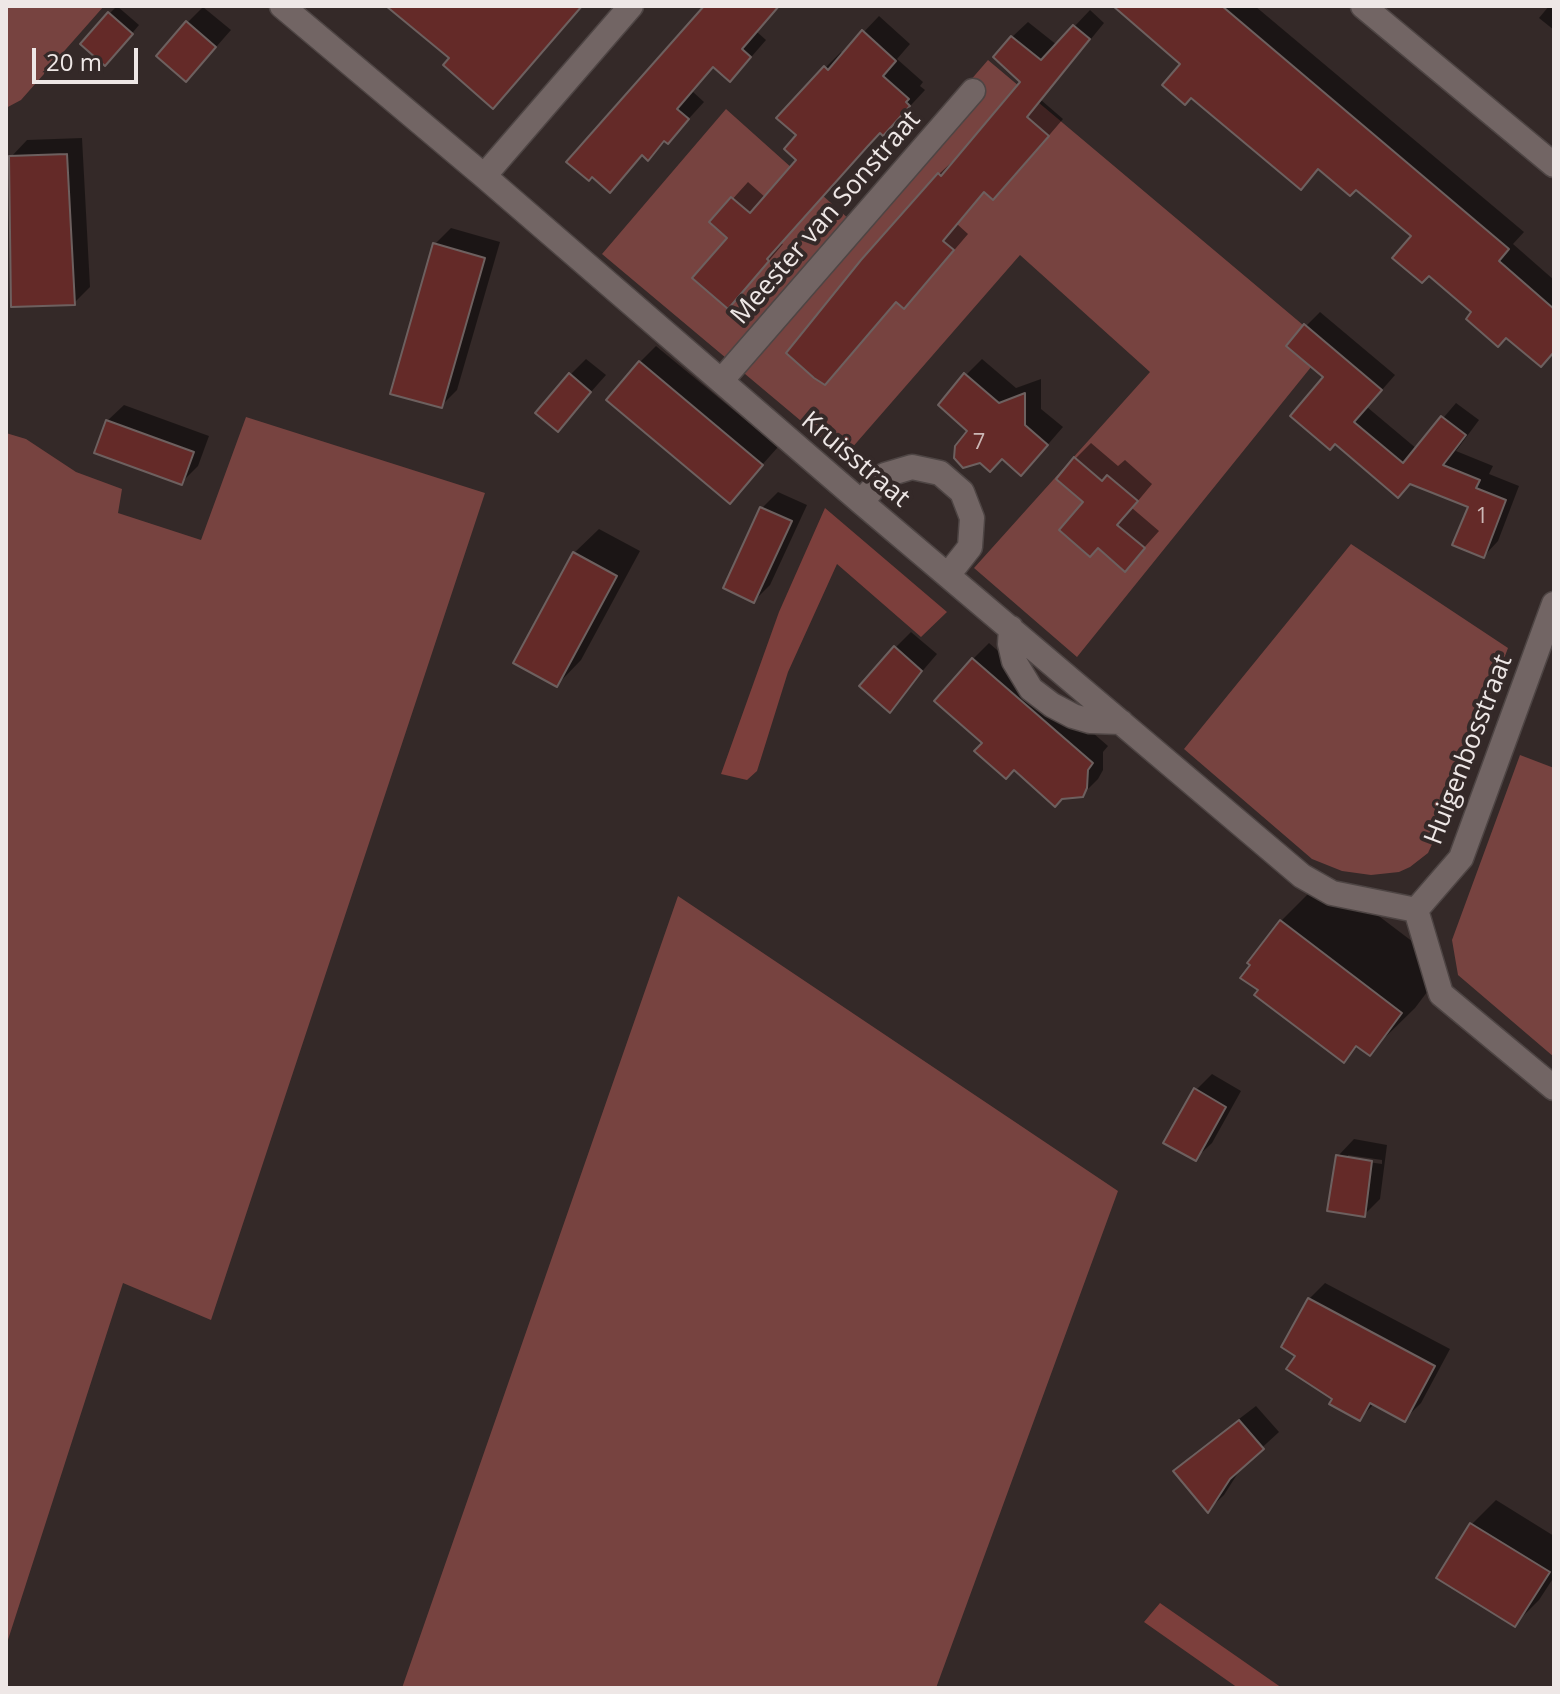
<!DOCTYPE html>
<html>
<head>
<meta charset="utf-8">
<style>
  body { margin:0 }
  #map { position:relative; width:1560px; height:1694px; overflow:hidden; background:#342928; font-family:"Open Sans",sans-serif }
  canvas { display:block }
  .frame { position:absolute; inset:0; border:8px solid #eee7e6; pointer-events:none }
  .scale { position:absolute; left:32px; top:48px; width:106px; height:36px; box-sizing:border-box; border:4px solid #eee7e6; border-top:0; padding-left:10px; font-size:24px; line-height:28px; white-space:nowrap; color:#eee7e6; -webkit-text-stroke:6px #342928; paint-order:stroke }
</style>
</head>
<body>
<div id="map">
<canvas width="1560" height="1694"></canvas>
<div class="frame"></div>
<div class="scale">20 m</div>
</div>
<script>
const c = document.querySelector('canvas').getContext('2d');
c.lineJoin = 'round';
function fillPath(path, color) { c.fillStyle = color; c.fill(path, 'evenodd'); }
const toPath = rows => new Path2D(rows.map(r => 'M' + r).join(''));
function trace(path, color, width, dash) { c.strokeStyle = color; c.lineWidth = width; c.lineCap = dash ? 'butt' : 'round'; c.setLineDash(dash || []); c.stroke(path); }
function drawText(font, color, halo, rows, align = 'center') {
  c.font = font + ' "Open Sans",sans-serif'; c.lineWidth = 8; c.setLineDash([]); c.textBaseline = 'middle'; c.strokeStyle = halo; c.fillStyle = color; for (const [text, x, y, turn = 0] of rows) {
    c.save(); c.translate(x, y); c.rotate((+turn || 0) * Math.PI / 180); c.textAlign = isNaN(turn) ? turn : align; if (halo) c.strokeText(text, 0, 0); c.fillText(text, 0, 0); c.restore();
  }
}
fillPath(toPath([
  [6,6,104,6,21,100,6,108],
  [988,60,1328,346,1077,657,974,568,1150,372,1020,255,844,457,602,254,726,109,850,220],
  [246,417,485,493,211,1320,123,1283,6,1646,6,433,26,439,76,472,122,489,118,513,201,540],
  [1351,544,1508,648,1440,827,1428,853,1410,867,1399,872,1371,875,1342,871,1312,859,1184,749],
  [1520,755,1554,768,1554,1057,1458,975,1452,940],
  [678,896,1118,1191,936,1688,402,1688]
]), '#774340');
fillPath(toPath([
  [825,508,947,612,921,637,837,564,788,672,757,771,747,780,721,774,779,612],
  [1160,1603,1282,1688,1238,1688,1144,1622]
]), '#7c3f3c');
fillPath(toPath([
  [117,6,139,25,113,56,109,14],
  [705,6,779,6,757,32,766,40,746,63,730,79,714,66,692,91,704,102,683,125,648,158,643,154,626,174],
  [1116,6,1255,6,1524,232,1513,244,1554,280,1554,354,1474,312,1414,236,1356,188,1182,64],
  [1549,6,1554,6,1554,30,1539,18],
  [203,7,231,30,202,63,187,23],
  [1090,10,1104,23,1041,100,1063,119,1009,182,985,191,957,224,968,234,920,290,863,262,939,174,955,159,957,161,1023,82,1012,37,1028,22,1057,45],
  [879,16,910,44,897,59,923,82,920,86,925,90,899,118,880,131,781,243,783,244,743,291,729,238,712,222,748,182,766,198,799,159,799,135,825,68,841,52,843,54],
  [82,138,90,287,74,303,11,157,27,140],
  [451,228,500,242,457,390,441,406,435,244],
  [1320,312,1395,375,1367,407,1417,449,1456,403,1479,420,1456,451,1493,466,1489,474,1519,486,1498,541,1484,556,1470,506,1411,482,1398,495,1326,377,1306,326],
  [656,346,778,447,730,501,640,362],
  [586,359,606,375,558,429,570,375],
  [982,359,1016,388,1041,379,1041,409,1063,427,1037,457,970,430,966,375],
  [124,405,209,436,198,466,182,482,107,421],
  [1091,443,1118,466,1125,460,1152,484,1132,508,1159,531,1125,569,1086,502,1075,459],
  [778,492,807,505,770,585,754,601,762,508],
  [599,529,640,551,581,660,557,685,574,553],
  [911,632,937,654,889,710,895,648],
  [989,643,1108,746,1103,752,1103,770,1098,779,1082,795,985,742,973,659],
  [1326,876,1446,967,1415,1008,1369,1053,1359,1045,1343,1060,1281,921],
  [1212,1074,1241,1091,1212,1143,1195,1159,1196,1090],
  [1354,1139,1387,1145,1380,1199,1364,1215,1338,1156],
  [1348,1155,1382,1160,1382,1164,1348,1159],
  [1325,1283,1450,1349,1421,1403,1405,1419,1375,1403,1360,1418,1334,1398,1298,1355,1309,1299],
  [1256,1406,1279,1432,1243,1465,1224,1495,1208,1510,1176,1471,1192,1455],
  [1496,1500,1554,1536,1554,1577,1539,1600,1515,1624,1472,1524]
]), '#0007');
const building = toPath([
  [386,6,582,6,493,109,443,65,449,58,386,6],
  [704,6,779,6,742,49,751,57,730,82,713,67,677,109,689,119,668,144,664,141,648,161,642,155,610,193,592,177,589,181,566,162,704,6],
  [1113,6,1222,6,1509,249,1499,261,1554,309,1554,352,1541,367,1506,338,1498,347,1466,319,1471,312,1429,276,1422,283,1392,258,1411,236,1356,190,1350,196,1318,169,1301,190,1191,98,1185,105,1162,85,1180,64,1113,6],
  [108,12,133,34,105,66,80,44,108,12],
  [186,21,216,47,186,82,156,56,186,21],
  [1073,25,1090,39,1027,117,1049,136,993,200,984,192,943,241,954,250,904,309,896,302,825,385,814,378,786,353,861,260,938,173,941,176,1020,82,993,57,1011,36,1041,60,1073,25],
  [862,30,896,61,883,76,909,99,906,102,910,106,883,136,880,133,867,147,767,259,769,261,728,309,692,278,727,238,709,222,731,197,750,213,796,160,784,149,796,135,776,118,824,66,828,70,862,30],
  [67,154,75,305,11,307,9,156,67,154],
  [433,243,485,258,442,408,390,394,433,243],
  [1304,324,1382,390,1354,422,1403,463,1441,416,1466,435,1443,465,1480,480,1476,488,1506,500,1484,558,1452,545,1468,507,1410,484,1398,498,1335,444,1330,450,1290,416,1323,377,1286,346,1304,324],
  [639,361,763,465,730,504,606,400,639,361],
  [569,373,591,392,558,432,535,413,569,373],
  [964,373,999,403,1025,393,1025,425,1048,445,1021,476,1002,459,990,472,980,463,963,468,954,458,955,446,967,431,938,405,964,373],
  [106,420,194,452,182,485,94,453,106,420],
  [1074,457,1102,481,1107,475,1138,501,1117,525,1145,548,1125,572,1098,548,1090,557,1059,530,1083,502,1056,479,1074,457],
  [760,507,792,521,754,603,723,588,760,507],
  [573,552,617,576,557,687,513,663,573,552],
  [894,646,922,671,890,713,859,686,894,646],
  [972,658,1093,763,1088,770,1087,788,1083,797,1062,799,1055,807,1014,770,1006,779,974,751,982,743,934,701,972,658],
  [1280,920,1402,1013,1370,1056,1356,1046,1344,1063,1254,995,1258,990,1240,978,1250,965,1247,963,1280,920],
  [1194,1088,1226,1107,1196,1161,1163,1143,1194,1088],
  [1336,1155,1372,1161,1365,1217,1327,1211,1336,1155],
  [1308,1298,1435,1366,1405,1422,1370,1403,1360,1421,1329,1404,1332,1399,1286,1369,1295,1356,1281,1347,1308,1298],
  [1239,1420,1264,1449,1230,1479,1208,1513,1173,1471,1239,1420],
  [1470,1523,1550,1572,1515,1627,1436,1578,1470,1523]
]);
fillPath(building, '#642a28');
trace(building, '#6d605f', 2);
const minor = toPath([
  [282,6,484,176,861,502,1302,876,1332,893,1416,910],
  [1363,6,1554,165],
  [484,176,631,6],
  [721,381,973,91],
  [861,502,885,475,912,467,940,473,962,492,972,518,970,547,948,575],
  [1554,604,1461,858,1416,910,1441,994,1554,1088],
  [1011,628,1010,644,1014,661,1031,689,1052,705,1073,716,1090,721,1121,722]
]);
trace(minor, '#4e4544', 27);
trace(minor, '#726564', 24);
drawText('22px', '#ccb8b6', null, [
  ["7",979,443],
  ["1",1482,517]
]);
drawText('26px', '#eee7e6', '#342928', [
  ["Meester van Sonstraat",826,218,-49],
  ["Kruisstraat",855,460,40],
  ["Huigenbosstraat",1469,750,-69]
]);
</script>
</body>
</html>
